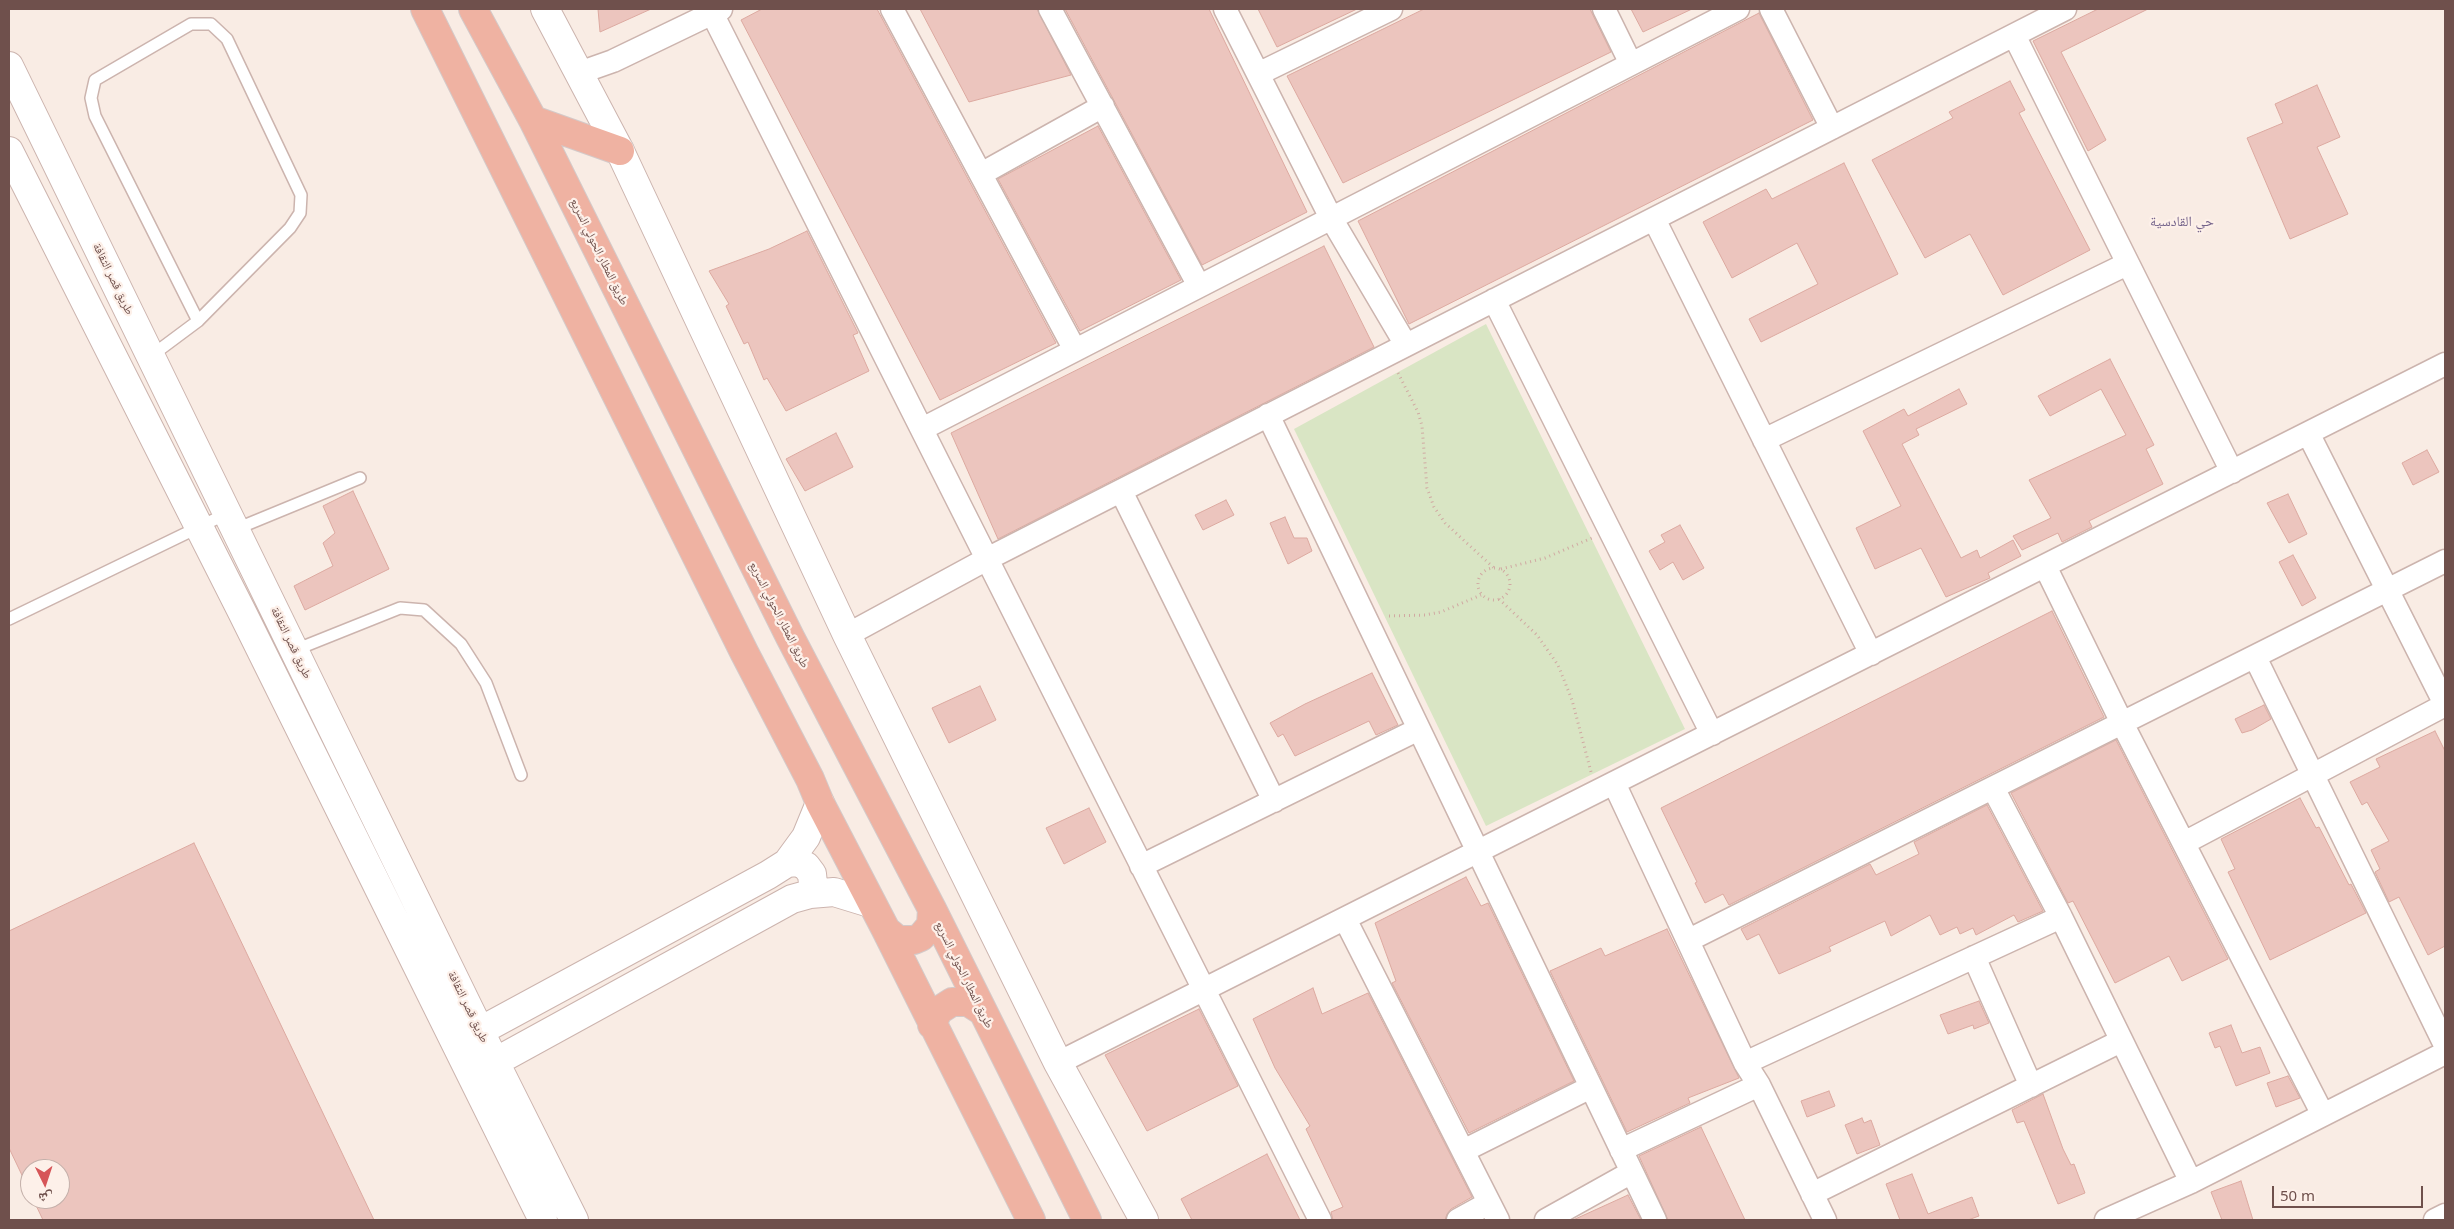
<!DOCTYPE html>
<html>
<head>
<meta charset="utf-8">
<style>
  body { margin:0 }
  #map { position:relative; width:2454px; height:1229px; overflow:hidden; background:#f9ece4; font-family:"Noto Sans","Noto Naskh Arabic",sans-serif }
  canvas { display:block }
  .frame { position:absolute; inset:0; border:10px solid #6f504c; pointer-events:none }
  .north { position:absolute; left:20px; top:1159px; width:50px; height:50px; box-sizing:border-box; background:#fdf0e9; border:1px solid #c4b0aa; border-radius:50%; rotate:176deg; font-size:14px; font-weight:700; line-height:20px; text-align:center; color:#6f504c }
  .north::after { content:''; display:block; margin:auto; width:18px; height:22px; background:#d65558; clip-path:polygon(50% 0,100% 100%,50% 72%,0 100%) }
  .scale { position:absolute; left:2272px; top:1186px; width:151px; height:22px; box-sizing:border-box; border:2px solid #6f504c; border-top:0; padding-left:6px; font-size:15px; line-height:18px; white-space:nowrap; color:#6f504c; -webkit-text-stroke:4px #fdf0e9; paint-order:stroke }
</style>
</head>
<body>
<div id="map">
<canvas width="2454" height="1229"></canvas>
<div class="frame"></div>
<div class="north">ش</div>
<div class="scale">50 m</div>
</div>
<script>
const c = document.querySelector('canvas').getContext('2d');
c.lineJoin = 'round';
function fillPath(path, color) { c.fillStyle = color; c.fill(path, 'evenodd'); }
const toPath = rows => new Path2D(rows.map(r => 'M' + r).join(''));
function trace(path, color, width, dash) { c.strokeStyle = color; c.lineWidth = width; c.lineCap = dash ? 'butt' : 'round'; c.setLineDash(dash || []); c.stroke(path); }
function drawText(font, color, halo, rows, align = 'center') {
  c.font = font + ' "Noto Sans","Noto Naskh Arabic",sans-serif'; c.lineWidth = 4.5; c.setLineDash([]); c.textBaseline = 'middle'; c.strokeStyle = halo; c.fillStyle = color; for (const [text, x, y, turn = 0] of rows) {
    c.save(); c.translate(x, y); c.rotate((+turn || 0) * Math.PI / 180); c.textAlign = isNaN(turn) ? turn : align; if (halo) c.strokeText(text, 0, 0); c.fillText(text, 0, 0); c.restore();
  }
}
fillPath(toPath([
  [1486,324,1685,729,1486,826,1294,429]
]), '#d9e5c4');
const building = toPath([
  [598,9,651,9,600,32,598,9],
  [762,9,877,9,1056,343,940,400,741,20,762,9],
  [920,9,1037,9,1071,75,969,102,920,9],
  [1065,9,1209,9,1307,212,1202,265,1065,9],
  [1258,9,1357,9,1277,47,1258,9],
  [1424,9,1590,9,1611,52,1343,183,1287,76,1424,9],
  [1631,9,1692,9,1643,32,1631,9],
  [2098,9,2148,9,2061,52,2106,140,2088,151,2033,41,2098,9],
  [1759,13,1813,120,1409,324,1358,221,1759,13],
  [2010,81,2025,110,2019,113,2090,250,2003,295,1970,234,1925,258,1872,160,1953,118,1949,112,2010,81],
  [2317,85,2340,137,2317,147,2348,214,2290,239,2247,138,2283,123,2275,104,2317,85],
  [1098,126,1181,280,1080,331,998,179,1098,126],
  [1844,163,1898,274,1761,342,1749,319,1818,284,1797,243,1732,278,1703,222,1766,189,1772,199,1844,163],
  [807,231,858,333,853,335,869,371,786,411,767,378,764,380,748,342,744,344,726,306,729,304,709,271,769,249,807,231],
  [1324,246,1374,347,998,539,951,433,1324,246],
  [2110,359,2154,445,2146,449,2163,484,2089,521,2092,527,2062,542,2058,533,2022,550,2013,536,2051,518,2029,480,2126,435,2101,389,2050,416,2038,396,2110,359],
  [1959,389,1967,404,1916,429,1919,435,1902,444,1961,558,1977,550,1980,558,2013,540,2021,556,1988,573,1990,578,1946,597,1921,548,1875,569,1856,528,1901,506,1863,431,1904,409,1908,416,1959,389],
  [836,433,853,467,805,491,786,459,836,433],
  [2427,450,2439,472,2413,485,2402,463,2427,450],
  [353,491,389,569,305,610,294,586,333,566,323,543,335,533,323,506,353,491],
  [2288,494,2307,534,2289,543,2267,503,2288,494],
  [1226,500,1234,515,1203,530,1195,515,1226,500],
  [1285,517,1294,538,1307,538,1312,551,1288,564,1270,523,1285,517],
  [1680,525,1704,568,1683,580,1673,562,1660,570,1649,551,1665,542,1661,535,1680,525],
  [2293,555,2316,598,2302,606,2279,562,2293,555],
  [2052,611,2104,717,1729,905,1723,894,1705,903,1695,883,1697,882,1661,808,2052,611],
  [1372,673,1398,725,1376,735,1369,721,1295,756,1283,734,1278,737,1270,723,1305,704,1372,673],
  [980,686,996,720,949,743,932,708,980,686],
  [2264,705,2271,719,2252,730,2242,733,2235,719,2264,705],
  [2435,731,2445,751,2445,946,2428,955,2399,897,2389,902,2375,872,2380,869,2371,850,2389,841,2367,802,2362,805,2350,782,2380,767,2376,759,2435,731],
  [2116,740,2228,959,2182,981,2169,956,2115,983,2073,901,2068,903,2011,793,2116,740],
  [2300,798,2316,828,2319,827,2349,885,2351,884,2366,913,2270,960,2228,872,2235,869,2221,839,2300,798],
  [1987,805,2043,911,2018,922,2014,915,1976,935,1973,928,1960,934,1957,927,1940,935,1930,915,1891,936,1885,921,1829,947,1831,951,1779,974,1759,934,1747,940,1741,929,1870,864,1876,875,1919,854,1914,842,1987,805],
  [1089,808,1106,842,1064,864,1046,828,1089,808],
  [194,843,374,1220,43,1220,33,1199,60,1199,60,1169,30,1169,30,1192,9,1148,9,931,194,843],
  [1466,877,1481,906,1488,903,1574,1081,1469,1133,1392,983,1396,981,1375,923,1466,877],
  [1667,929,1739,1078,1688,1098,1690,1103,1627,1132,1550,971,1601,948,1605,956,1667,929],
  [1313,988,1322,1014,1368,993,1472,1197,1451,1209,1447,1214,1445,1220,1333,1220,1331,1212,1343,1207,1306,1129,1310,1126,1275,1068,1253,1019,1313,988],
  [1979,1001,1989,1023,1974,1029,1973,1025,1948,1034,1940,1015,1979,1001],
  [1199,1009,1238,1086,1147,1131,1105,1055,1199,1009],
  [2231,1025,2242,1053,2260,1047,2270,1073,2236,1086,2220,1046,2215,1048,2209,1033,2231,1025],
  [2288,1076,2300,1098,2276,1107,2267,1083,2288,1076],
  [1829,1091,1835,1106,1807,1117,1801,1101,1829,1091],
  [2043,1094,2063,1149,2071,1165,2074,1164,2085,1193,2058,1204,2024,1121,2017,1123,2012,1110,2043,1094],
  [1862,1118,1864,1123,1871,1120,1880,1145,1857,1154,1845,1125,1862,1118],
  [1701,1127,1745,1220,1668,1220,1639,1156,1701,1127],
  [1267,1154,1300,1220,1192,1220,1181,1199,1267,1154],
  [1912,1174,1928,1214,1972,1197,1979,1216,1968,1220,1900,1220,1886,1184,1912,1174],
  [2241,1181,2253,1220,2222,1220,2211,1192,2241,1181],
  [1628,1195,1641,1220,1573,1220,1628,1195]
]);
fillPath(building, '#ecc5be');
trace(building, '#dca9a0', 1);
const service = toPath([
  [151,356,198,321,290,228,300,213,301,195,227,39,211,24,191,24,95,80,91,98,95,116,198,321],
  [236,529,360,478],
  [9,619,228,513],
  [295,650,400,608,424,610,461,644,486,683,521,775]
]);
const minor = toPath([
  [892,9,1075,350],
  [1050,9,1199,286],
  [1225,9,1331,218,1406,345],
  [1604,9,1631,64],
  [1771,9,1832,128],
  [712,13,1320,1220],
  [2014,35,2232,472],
  [579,73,613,61,721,9],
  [1258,74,1391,9],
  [981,174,1103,106],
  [1654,219,1871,654],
  [1494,300,1712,734],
  [1268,415,1655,1220],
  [922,429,1738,9],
  [2308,433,2445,704],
  [1764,440,2127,264],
  [1121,491,1274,801],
  [2045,566,2122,723,2323,1115],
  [847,635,987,559,2065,9],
  [2255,657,2445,1045],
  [1614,783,1745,1063,1759,1085,1825,1220],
  [1993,788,2061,917,2191,1182],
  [2184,843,2445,705],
  [1141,866,1419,729],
  [1345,919,1498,1220],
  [1689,940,2445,561],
  [1974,957,2031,1086],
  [1058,1063,2445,364],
  [1745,1063,2061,917],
  [1621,1150,1759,1085],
  [1463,1151,1591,1087],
  [1812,1194,2121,1041],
  [1458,1220,1489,1203],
  [1546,1220,1632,1172],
  [2106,1220,2191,1182,2445,1053],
  [2435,1220,2445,1215]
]);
const tertiary = toPath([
  [545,9,620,151,847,635,1058,1063,1144,1220],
  [9,66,495,1062,574,1220],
  [9,151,242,612,543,1220],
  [787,863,797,862,806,866,812,874,813,884,810,894],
  [480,1031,768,875,787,863,806,837,820,803],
  [495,1062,792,899,810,894,834,892,870,903]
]);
const trunk = toPath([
  [425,9,744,652,810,779,820,803,886,930,1031,1220],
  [473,9,533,120,790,637,932,909,1087,1220],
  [533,120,620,151],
  [886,930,898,940,914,940,921,937,931,925,932,909],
  [932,1025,938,1011,952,1002,968,1002,982,1011]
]);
trace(service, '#ccb4ae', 14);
trace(minor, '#ccb4ae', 25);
trace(tertiary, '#ccb4ae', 30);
trace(trunk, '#d4cac9', 30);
trace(toPath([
  [1398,373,1418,412,1422,426,1427,488,1434,507,1445,523,1494,568],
  '1478 584a16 16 0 1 1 32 0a16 16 0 1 1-32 0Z',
  [1501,569,1545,558,1592,538],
  [1499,599,1537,635,1558,665,1572,700,1591,772],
  [1389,616,1425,615,1441,612,1481,595]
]), '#d0a9a2', 3, [1, 4]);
trace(service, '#fff', 11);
trace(minor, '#fff', 22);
trace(tertiary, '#fff', 28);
trace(trunk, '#efb2a2', 28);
drawText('12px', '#6f504c', '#fdf0e9', [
  ["طريق المطار الحولي السريع",599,252,64],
  ["طريق قصر الثقافة",113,279,64],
  ["طريق المطار الحولي السريع",779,615,63],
  ["طريق قصر الثقافة",291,643,64],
  ["طريق المطار الحولي السريع",964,975,64],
  ["طريق قصر الثقافة",468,1007,64]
]);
drawText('14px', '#75648b', '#fdf0e9', [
  ["حي القادسية",2182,222]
]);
</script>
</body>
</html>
